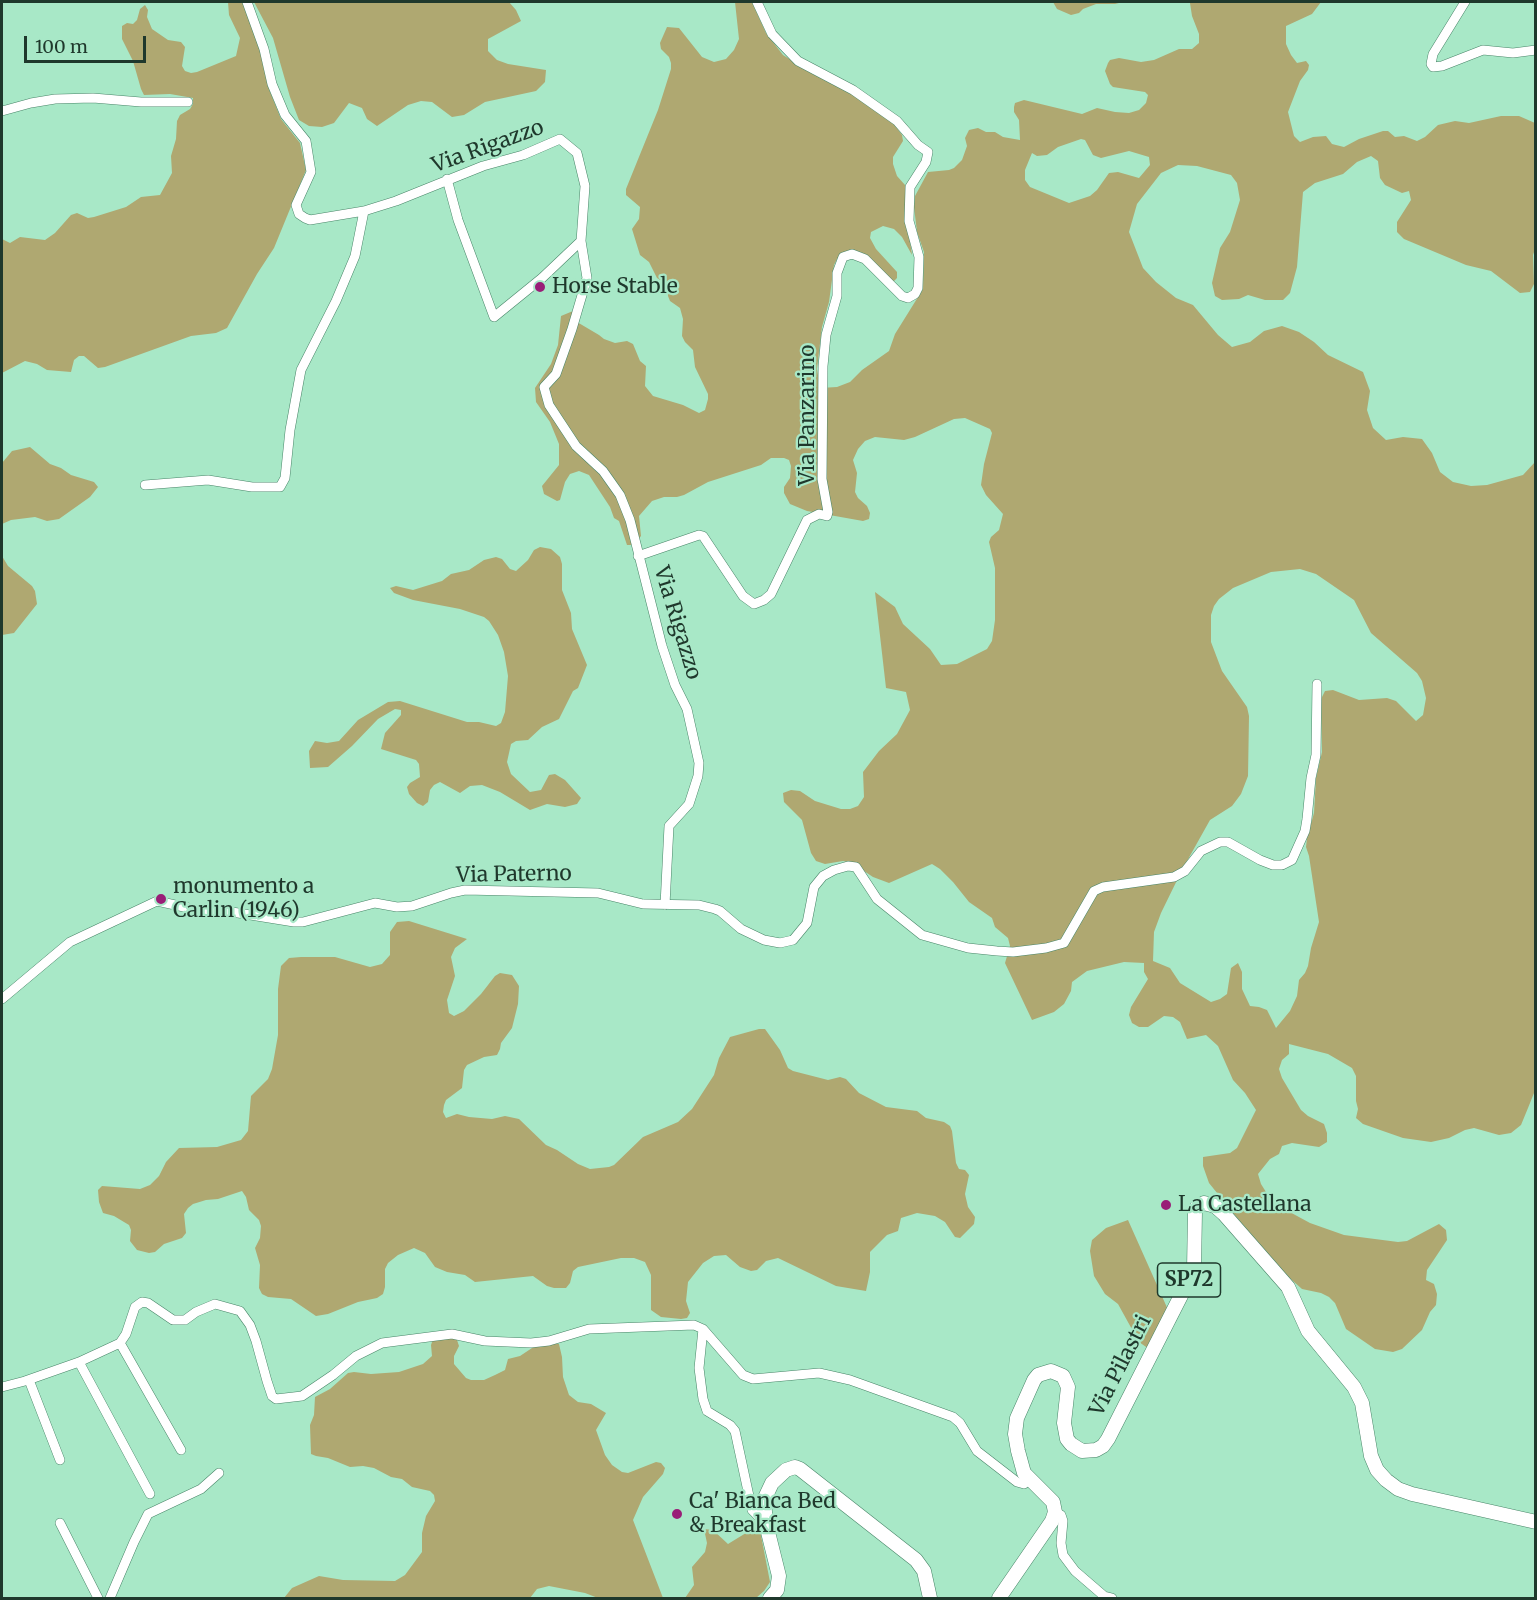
<!DOCTYPE html>
<html>
<head>
<meta charset="utf-8">
<style>
  body { margin:0 }
  #map { position:relative; width:1537px; height:1600px; overflow:hidden; background:#a8e8c7; font-family:Merriweather,serif }
  canvas { display:block }
  .frame { position:absolute; inset:0; border:3px solid #1f382c; pointer-events:none }
  .scale { position:absolute; left:24px; top:36px; width:122px; height:27px; box-sizing:border-box; border:3px solid #1f382c; border-top:0; padding-left:8px; font-size:18px; line-height:21px; white-space:nowrap; color:#1f382c; -webkit-text-stroke:4px #a8e8c7; paint-order:stroke }
</style>
</head>
<body>
<div id="map">
<canvas width="1537" height="1600"></canvas>
<div class="frame"></div>
<div class="scale">100 m</div>
</div>
<script>
const c = document.querySelector('canvas').getContext('2d');
c.lineJoin = 'round';
function fillPath(path, color) { c.fillStyle = color; c.fill(path, 'evenodd'); }
const toPath = rows => new Path2D(rows.map(r => 'M' + r).join(''));
function trace(path, color, width, dash) { c.strokeStyle = color; c.lineWidth = width; c.lineCap = dash ? 'butt' : 'round'; c.setLineDash(dash || []); c.stroke(path); }
function drawText(font, color, halo, rows, align = 'center') {
  c.font = font + ' Merriweather,serif'; c.lineWidth = 4.5; c.setLineDash([]); c.textBaseline = 'middle'; c.strokeStyle = halo; c.fillStyle = color; for (const [text, x, y, turn = 0] of rows) {
    c.save(); c.translate(x, y); c.rotate((+turn || 0) * Math.PI / 180); c.textAlign = isNaN(turn) ? turn : align; if (halo) c.strokeText(text, 0, 0); c.fillText(text, 0, 0); c.restore();
  }
}
fillPath(toPath([
  [228,2,243,2,261,53,269,89,281,119,300,143,306,170,274,248,257,274,227,328,216,333,191,336,105,367,98,368,84,356,79,356,74,360,71,372,47,370,37,364,25,361,2,373,2,239,10,243,20,237,45,240,55,233,71,215,77,213,88,218,94,217,126,207,141,197,160,195,172,173,171,156,176,139,177,121,180,115,190,109,193,104,193,98,170,94,144,95,141,89,133,61,122,39,122,26,127,23,133,24,137,20,140,9,145,5,148,10,147,17,152,29,168,40,181,42,185,47,182,66,185,71,191,73,197,72,236,56,240,38,229,15],
  [254,2,509,2,516,10,521,21,488,39,488,51,497,60,508,64,546,70,545,82,536,91,485,102,464,115,452,117,432,102,421,101,408,105,377,126,367,119,362,108,349,103,334,123,322,127,309,126,299,120,290,97,273,38],
  [735,2,752,2,766,33,783,55,815,75,865,101,894,124,902,135,903,141,893,157,893,164,897,176,905,185,905,205,912,255,902,237,894,229,883,226,871,232,870,238,876,249,897,272,897,278,892,283,868,256,860,252,850,251,841,254,837,259,834,265,829,302,822,327,817,369,820,388,837,387,850,382,862,370,889,351,895,334,923,289,924,252,917,232,914,207,915,196,928,172,949,170,954,168,962,160,967,146,965,138,969,130,978,128,986,132,995,132,1003,137,1020,140,1019,120,1014,112,1014,107,1015,103,1024,100,1082,114,1097,108,1115,112,1129,113,1139,110,1146,103,1148,95,1145,92,1113,87,1110,84,1105,71,1108,63,1110,60,1119,58,1141,62,1154,60,1179,49,1192,49,1199,43,1199,34,1192,16,1190,3,1187,2,1321,2,1312,14,1286,26,1286,44,1291,55,1297,63,1306,61,1309,65,1308,70,1300,81,1288,112,1294,136,1300,142,1313,137,1326,136,1332,144,1344,147,1359,139,1383,131,1388,131,1395,137,1404,136,1417,141,1425,137,1438,125,1455,121,1469,123,1501,116,1519,116,1535,123,1536,246,1533,255,1534,284,1530,292,1520,293,1491,271,1466,265,1404,239,1397,232,1397,222,1411,200,1409,191,1402,193,1385,185,1380,178,1378,161,1371,156,1357,162,1343,174,1315,183,1303,192,1297,267,1290,293,1283,300,1265,300,1248,295,1239,299,1222,300,1215,296,1212,283,1220,248,1230,232,1240,200,1237,183,1231,175,1197,166,1178,165,1161,173,1137,204,1129,232,1143,268,1156,282,1176,298,1193,305,1218,335,1232,347,1250,342,1264,331,1282,326,1299,332,1314,342,1328,355,1363,372,1370,391,1367,410,1373,428,1386,440,1403,437,1422,439,1432,453,1440,472,1453,482,1471,486,1487,485,1523,475,1535,462,1536,1088,1528,1108,1521,1125,1511,1133,1499,1135,1474,1128,1465,1130,1449,1138,1431,1142,1403,1138,1363,1124,1356,1118,1358,1109,1356,1101,1356,1076,1352,1068,1328,1054,1289,1044,1289,1054,1282,1060,1279,1069,1282,1078,1301,1110,1308,1116,1324,1124,1327,1133,1327,1142,1319,1147,1292,1143,1282,1146,1279,1154,1270,1159,1258,1174,1261,1184,1266,1192,1286,1210,1310,1223,1344,1235,1398,1242,1407,1241,1439,1224,1446,1230,1447,1240,1427,1270,1426,1280,1434,1284,1437,1294,1436,1305,1430,1312,1422,1330,1402,1349,1393,1352,1375,1349,1346,1329,1335,1303,1329,1297,1321,1293,1302,1289,1275,1265,1209,1183,1203,1166,1203,1157,1230,1153,1237,1148,1256,1110,1245,1093,1233,1080,1218,1046,1206,1035,1187,1039,1180,1022,1173,1017,1164,1016,1148,1027,1139,1027,1132,1023,1129,1015,1131,1007,1148,979,1144,972,1144,963,1124,962,1087,971,1072,982,1071,991,1064,1004,1054,1012,1032,1020,1005,963,1010,946,1008,938,995,927,992,918,969,902,953,882,940,869,932,864,889,883,873,877,852,863,843,861,825,864,816,861,811,853,802,820,784,802,783,793,791,790,800,791,815,801,841,809,850,809,858,806,864,797,863,772,879,751,897,734,910,710,906,692,886,688,875,592,895,607,903,624,930,649,941,665,957,664,987,649,992,641,995,620,995,568,989,542,991,537,999,530,1003,514,986,495,981,485,984,464,992,433,990,429,965,418,954,419,915,437,904,440,875,437,865,441,858,449,853,460,857,473,855,492,858,498,867,506,870,513,869,519,863,521,807,511,790,504,784,493,784,487,790,478,791,466,789,460,784,458,771,458,761,465,708,482,684,495,677,497,664,497,652,501,639,516,641,536,633,545,627,545,619,521,614,518,610,507,589,475,579,471,570,474,565,482,560,500,557,501,544,494,542,486,559,465,559,444,550,422,536,402,535,388,551,364,558,345,561,316,573,311,575,313,577,322,599,335,604,339,615,343,627,341,633,344,640,361,646,366,645,386,653,396,683,405,699,413,705,410,708,399,708,394,695,367,693,350,685,342,682,336,683,319,680,308,670,301,668,296,667,284,657,278,649,262,640,255,632,229,639,219,640,207,626,195,626,189,658,110,671,69,671,63,669,57,661,49,660,43,667,27,679,28,702,57,714,62,726,59,734,50,739,39],
  [1081,139,1085,140,1093,155,1101,158,1129,151,1149,157,1150,165,1139,178,1118,172,1109,173,1097,190,1090,196,1069,203,1030,187,1025,180,1025,170,1032,153,1037,156,1047,155,1058,147],
  [1300,569,1316,574,1354,600,1371,633,1417,673,1422,681,1426,698,1423,715,1416,721,1396,701,1387,698,1359,700,1333,690,1325,691,1321,699,1322,752,1316,778,1314,813,1307,838,1306,847,1309,856,1319,922,1311,948,1308,966,1305,973,1299,980,1297,996,1290,1011,1276,1028,1267,1010,1259,1007,1250,1006,1242,989,1242,972,1238,963,1231,968,1227,994,1220,999,1211,1002,1180,983,1170,968,1153,961,1154,932,1161,913,1182,870,1210,820,1232,806,1241,794,1248,776,1249,716,1247,707,1222,671,1211,642,1211,615,1214,606,1219,599,1233,588,1271,572],
  [1053,2,1123,2,1115,4,1096,4,1083,9,1079,13,1071,15,1057,9],
  [30,447,50,464,61,468,71,475,94,482,98,487,90,497,59,519,47,521,35,517,11,520,2,524,2,463,12,451],
  [540,547,551,549,560,557,562,564,562,590,571,613,572,629,587,665,578,688,573,691,559,719,542,727,528,740,516,741,511,744,507,762,511,774,530,792,541,790,549,775,555,774,565,780,581,798,577,804,565,807,547,804,530,810,500,792,482,785,470,786,460,793,440,782,434,785,430,790,428,802,423,806,417,803,409,794,407,787,410,783,420,777,419,764,416,760,381,749,385,733,401,715,401,710,395,709,378,719,352,746,328,767,310,768,309,751,315,741,327,743,339,741,358,720,388,702,400,701,467,722,479,722,496,726,501,723,505,712,508,676,504,652,498,635,489,621,484,617,460,609,413,600,394,593,390,588,396,586,413,590,442,581,451,574,469,570,484,560,496,557,502,559,510,569,516,571,528,560,534,550],
  [2,556,8,566,32,586,35,591,37,604,14,633,2,635],
  [409,921,467,939,455,948,451,957,455,976,447,1000,449,1013,454,1016,464,1011,481,994,495,976,500,973,512,975,519,986,518,1004,512,1028,501,1043,500,1049,497,1055,484,1057,467,1065,464,1070,462,1088,446,1100,444,1105,443,1112,446,1118,457,1114,469,1117,492,1119,505,1116,519,1119,546,1145,557,1150,578,1164,590,1169,609,1167,614,1165,643,1137,678,1122,692,1109,714,1075,719,1058,730,1037,759,1029,765,1029,780,1050,788,1068,793,1071,828,1080,840,1077,846,1079,859,1093,886,1107,917,1111,926,1118,944,1122,950,1126,952,1131,956,1163,959,1169,965,1170,969,1175,965,1194,968,1207,975,1217,974,1224,960,1238,955,1237,945,1222,935,1216,917,1213,901,1218,898,1231,887,1235,870,1252,870,1272,866,1291,836,1286,778,1258,766,1261,757,1270,751,1271,740,1267,726,1255,714,1256,703,1263,688,1282,686,1301,690,1313,687,1318,681,1319,661,1317,651,1310,651,1275,645,1262,634,1258,621,1258,578,1267,573,1271,570,1283,566,1288,554,1288,547,1286,533,1276,475,1282,465,1275,447,1272,435,1267,425,1253,414,1248,398,1255,388,1263,385,1269,385,1287,383,1294,377,1298,358,1302,328,1314,316,1316,291,1299,268,1297,262,1294,259,1288,260,1265,255,1248,260,1238,261,1226,259,1220,249,1210,246,1197,242,1191,218,1199,206,1200,193,1204,188,1208,184,1214,186,1233,182,1238,164,1244,155,1252,149,1253,137,1250,130,1241,131,1230,129,1225,114,1216,103,1213,99,1202,98,1190,102,1186,140,1189,150,1185,159,1176,166,1162,179,1148,217,1147,241,1140,248,1131,251,1096,268,1079,272,1069,278,1035,278,989,281,966,289,958,301,957,335,957,370,967,382,964,390,955,390,932,397,922],
  [1128,1220,1169,1312,1149,1349,1139,1342,1118,1304,1105,1294,1094,1276,1090,1251,1092,1240,1106,1228],
  [451,1338,457,1340,459,1346,454,1356,454,1364,466,1378,471,1380,484,1380,495,1375,505,1370,508,1359,520,1356,535,1346,553,1343,559,1344,562,1357,563,1377,569,1395,578,1402,591,1404,606,1413,596,1430,605,1455,612,1465,622,1472,628,1473,656,1462,661,1463,665,1468,663,1474,643,1497,633,1520,663,1598,598,1598,585,1593,549,1586,537,1589,530,1598,284,1598,292,1588,319,1576,343,1580,395,1581,405,1575,422,1552,422,1533,426,1516,435,1501,434,1495,430,1491,412,1487,402,1479,391,1477,374,1468,363,1466,350,1467,328,1458,316,1456,311,1454,310,1425,314,1415,315,1397,330,1389,348,1373,354,1372,371,1374,399,1372,423,1364,432,1356,431,1345,433,1339],
  [759,1525,770,1582,764,1591,756,1598,685,1598,694,1585,692,1567,705,1552,707,1543,704,1529,713,1530,728,1544]
]), '#afa871');
const street = toPath([
  [247,2,264,49,272,84,285,115,306,141,311,172,296,205,299,214,305,218,310,220,364,211,396,201,483,166,523,155,560,139,577,153,585,186,581,241,587,278,572,329,556,374,544,387,549,405,576,446,603,471,620,495,630,520,662,646,675,685,687,709,699,763,698,776,689,804,669,826,665,905],
  [1465,2,1433,54,1431,64,1433,67,1442,66,1483,50,1513,53,1536,50],
  [2,111,31,103,55,99,93,98,141,102,188,102],
  [447,179,458,220,494,317,542,278,581,241],
  [145,485,208,480,252,487,280,487,285,478,290,430,301,370,336,301,355,256,364,211],
  [638,556,699,535,703,536,743,596,754,604,764,600,771,594,807,520,819,514,827,516,828,512,822,479,823,366,826,335,837,296,837,273,843,257,852,254,865,259,902,296,908,298,915,294,918,288,919,257,909,221,910,187,926,162,928,152,918,145,897,121,853,90,798,61,772,34,757,2],
  [2,999,70,942,157,901,193,909,232,912,294,922,303,922,375,903,397,907,412,906,451,893,465,890,598,893,643,904,699,905,715,909,720,911,741,929,764,940,780,943,793,940,807,923,814,887,823,876,834,870,848,866,856,867,877,899,922,935,968,948,997,951,1013,952,1046,948,1064,943,1094,891,1103,887,1174,877,1185,871,1201,851,1220,842,1228,842,1260,860,1273,865,1282,865,1292,860,1305,831,1307,819,1311,778,1316,755,1317,684],
  [703,1329,699,1368,703,1399,707,1411,730,1425,735,1431,752,1510,766,1524],
  [120,1343,181,1450],
  [79,1362,150,1494],
  [29,1380,60,1460],
  [2,1387,25,1381,79,1362,120,1343,126,1334,135,1307,142,1302,148,1303,173,1320,185,1320,196,1312,215,1304,240,1311,250,1325,256,1341,267,1381,272,1396,276,1399,302,1396,333,1375,356,1356,382,1343,452,1334,485,1341,531,1343,549,1341,589,1329,694,1325,703,1329,743,1375,753,1379,819,1373,850,1380,953,1417,960,1423,977,1451,1017,1482,1024,1484,1029,1480],
  [1055,1512,1061,1515,1063,1521,1061,1543,1063,1555,1075,1571,1104,1596,1112,1598],
  [60,1523,98,1598],
  [110,1598,134,1542,148,1514,201,1489,219,1473]
]);
const primary = toPath([
  [770,1598,777,1590,779,1576,766,1524,764,1500,772,1483,786,1470,795,1467,800,1469,916,1560,924,1571,930,1598],
  [999,1598,1052,1521,1055,1512,1053,1502,1024,1473,1018,1451,1015,1434,1017,1418,1034,1380,1038,1375,1051,1371,1063,1376,1068,1387,1064,1423,1067,1439,1071,1444,1082,1451,1096,1450,1103,1446,1108,1439,1194,1270,1195,1211,1197,1207,1204,1203,1215,1206,1224,1214,1288,1287,1308,1331,1354,1387,1362,1403,1371,1456,1377,1470,1386,1480,1398,1489,1412,1494,1536,1522]
]);
trace(street, '#488568', 10);
trace(primary, '#488568', 15);
trace(street, '#fff', 9);
trace(primary, '#fff', 14);
for (const [x, y, r, color] of [
  [540,287,6,"#991e77"],
  [161,899,6,"#991e77"],
  [1166,1205,6,"#991e77"],
  [677,1514,6,"#991e77"]
]) { const dot = new Path2D(); dot.arc(x, y, r, 0, 2 * Math.PI); c.fillStyle = color; c.fill(dot); trace(dot, '#a8e8c7', 2); }
for (const [x, y, w] of [
  [1189,1280,63]
]) { const box = new Path2D(); box.roundRect(x - w / 2, y - 17, w, 34, 4.5); c.fillStyle = '#a8e8c7'; c.fill(box); trace(box, '#1f382c', 1.5); }
drawText('bold 20px', '#1f382c', null, [
  ["SP72",1189,1280]
]);
drawText('21px', '#1f382c', '#a8e8c7', [
  ["Via Rigazzo",488,147,-20],
  ["Via Panzarino",808,415,-90],
  ["Via Rigazzo",677,623,73],
  ["Via Paterno",514,875,-1],
  ["Via Pilastri",1121,1366,-63]
]);
drawText('21px', '#1f382c', '#a8e8c7', [
  ["Horse Stable",552,287],
  ["monumento a",173,887],
  ["Carlin (1946)",173,911],
  ["La Castellana",1178,1205],
  ["Ca' Bianca Bed",689,1502],
  ["& Breakfast",689,1526]
], 'left');
</script>
</body>
</html>
